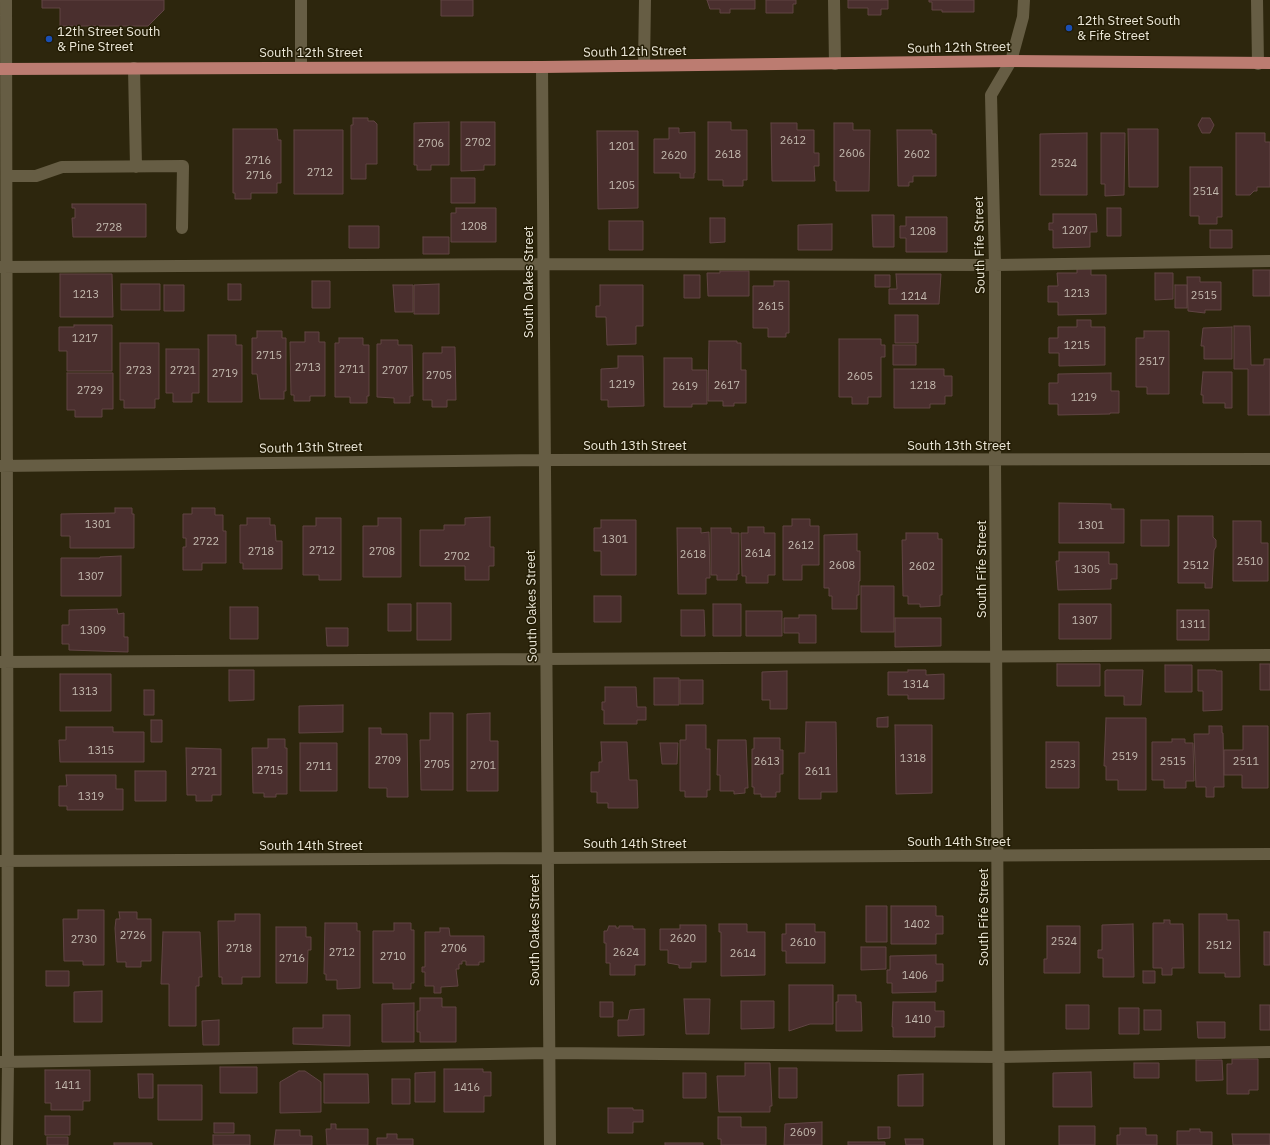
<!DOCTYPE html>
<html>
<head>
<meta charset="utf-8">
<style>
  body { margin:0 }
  canvas { display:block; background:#2d260d }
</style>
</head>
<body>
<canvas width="1270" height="1145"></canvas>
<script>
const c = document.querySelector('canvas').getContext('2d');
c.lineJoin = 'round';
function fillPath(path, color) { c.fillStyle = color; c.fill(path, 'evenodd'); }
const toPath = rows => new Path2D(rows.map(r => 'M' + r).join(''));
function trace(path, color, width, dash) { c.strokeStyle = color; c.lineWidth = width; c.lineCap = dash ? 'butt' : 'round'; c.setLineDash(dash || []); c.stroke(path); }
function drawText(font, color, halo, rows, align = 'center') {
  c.font = font + ' "IBM Plex Sans",sans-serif'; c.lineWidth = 3; c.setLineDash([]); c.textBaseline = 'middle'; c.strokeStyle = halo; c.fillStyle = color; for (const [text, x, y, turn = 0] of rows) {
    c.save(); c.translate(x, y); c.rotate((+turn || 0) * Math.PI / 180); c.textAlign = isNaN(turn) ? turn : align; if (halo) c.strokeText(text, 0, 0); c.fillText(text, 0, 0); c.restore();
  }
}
const building = toPath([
  [42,0,164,0,164,10,148,26,60,26,60,8,42,8,42,0],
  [441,0,473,0,473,16,441,16,441,0],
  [707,0,755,0,755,9,730,9,730,13,720,13,720,9,710,9,707,0],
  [766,0,796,0,796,4,793,4,793,13,766,13,766,0],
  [848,0,888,0,888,9,881,9,881,15,868,15,868,8,848,8,848,0],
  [929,0,974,0,974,12,942,12,942,10,932,10,932,2,929,2,929,0],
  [353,118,368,118,368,121,374,121,377,124,377,164,366,164,366,179,351,179,351,125,353,125,353,118],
  [1202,118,1210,118,1214,125,1210,133,1202,133,1198,125,1202,118],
  [449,122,449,165,431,165,431,170,417,170,417,165,414,165,414,123,449,122],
  [461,122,495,122,495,165,484,165,484,170,461,171,461,122],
  [708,122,731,122,731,130,747,130,747,180,743,180,743,186,723,186,723,180,708,180,708,122],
  [771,123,797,123,797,130,814,130,814,153,819,153,819,166,814,166,815,181,772,181,771,123],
  [834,123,853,123,853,130,870,130,869,191,836,191,836,181,834,181,834,123],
  [669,128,679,128,679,133,695,132,695,173,694,173,694,178,680,178,680,173,654,173,654,139,669,139,669,128],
  [233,129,277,129,278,140,281,140,281,183,277,183,277,193,251,193,251,199,235,199,235,193,233,193,233,129],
  [1128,129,1158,129,1158,187,1129,187,1128,129],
  [294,130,343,130,343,194,294,194,294,130],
  [897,130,932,130,932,134,936,134,936,176,913,176,913,182,909,182,909,186,898,186,897,130],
  [597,131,638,131,638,208,598,209,597,131],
  [1087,133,1087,195,1040,195,1040,134,1087,133],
  [1101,133,1125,133,1124,195,1105,196,1105,184,1101,184,1101,133],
  [1236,133,1265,133,1265,142,1270,142,1270,187,1257,187,1257,191,1254,191,1250,195,1236,195,1236,133],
  [1190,167,1222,167,1222,217,1217,217,1217,224,1199,224,1199,216,1190,216,1190,167],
  [451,178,475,178,475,203,451,203,451,178],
  [72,204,146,204,146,237,73,237,72,218,75,218,75,208,72,208,72,204],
  [456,208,496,208,496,242,451,242,451,213,456,213,456,208],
  [1107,208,1121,208,1121,236,1107,236,1107,208],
  [1053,214,1096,214,1097,232,1090,232,1090,247,1053,248,1053,230,1049,230,1049,223,1053,223,1053,214],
  [872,215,894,215,894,247,873,247,872,215],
  [906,217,947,217,947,252,906,252,906,238,900,238,900,226,906,226,906,217],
  [710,218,725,218,725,242,710,243,710,218],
  [609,221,643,221,643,250,609,250,609,221],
  [832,224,832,250,798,250,798,225,832,224],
  [349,226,379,226,379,248,349,248,349,226],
  [1210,230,1232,230,1232,248,1210,248,1210,230],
  [423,237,449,237,449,254,423,254,423,237],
  [1077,268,1091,268,1091,275,1106,275,1106,314,1058,315,1058,302,1048,302,1048,286,1058,286,1057,273,1077,273,1077,268],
  [1253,270,1270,270,1270,296,1253,296,1253,270],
  [720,271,749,271,749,296,708,296,707,273,720,273,720,271],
  [1155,273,1173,273,1173,299,1155,300,1155,273],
  [60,274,112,274,113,317,60,317,60,274],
  [896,274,941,274,939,304,889,304,889,289,897,289,896,274],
  [684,275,700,275,700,298,684,298,684,275],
  [875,275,890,275,890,287,875,287,875,275],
  [1187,277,1200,277,1200,282,1221,282,1221,310,1205,310,1205,313,1188,311,1187,277],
  [312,281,330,281,330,308,312,308,312,281],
  [774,281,789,281,789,333,786,333,786,337,768,337,768,328,753,328,753,286,774,286,774,281],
  [121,284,160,284,160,310,121,310,121,284],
  [228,284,241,284,241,300,228,300,228,284],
  [439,284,439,314,414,314,414,285,439,284],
  [164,285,184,285,184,311,164,311,164,285],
  [393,285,413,285,413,312,395,312,393,285],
  [600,285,643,285,643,326,636,326,636,344,607,345,606,317,596,317,596,306,600,306,600,285],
  [1175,285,1187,285,1187,308,1175,308,1175,285],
  [895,315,918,315,918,343,895,343,895,315],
  [1077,320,1091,320,1091,327,1105,327,1105,365,1059,366,1059,353,1049,353,1049,338,1058,338,1058,327,1077,327,1077,320],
  [74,325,112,325,112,371,67,371,67,351,59,351,59,327,74,327,74,325],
  [1234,326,1250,326,1251,365,1264,365,1264,359,1270,359,1270,415,1248,415,1248,369,1234,369,1234,326],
  [1232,327,1232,359,1204,359,1204,346,1201,346,1203,328,1232,327],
  [257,331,282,331,282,338,286,338,286,391,284,391,284,399,260,399,257,374,252,374,252,338,257,338,257,331],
  [1144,331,1169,331,1169,394,1147,394,1147,387,1136,387,1136,338,1144,338,1144,331],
  [305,332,319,332,319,342,325,342,325,396,310,396,310,401,294,401,294,395,291,395,290,342,305,342,305,332],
  [208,335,236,335,236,345,242,345,242,402,208,402,208,335],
  [339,338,363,338,363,345,369,345,369,396,367,396,367,403,350,403,350,397,335,397,335,343,339,343,339,338],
  [839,339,881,339,881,345,885,345,885,357,881,357,881,397,868,397,868,404,852,404,852,397,839,397,839,339],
  [381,340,398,340,398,345,412,345,413,396,410,396,410,403,394,403,394,398,377,397,377,344,381,344,381,340],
  [709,341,737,341,737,343,741,343,741,370,746,370,746,403,734,403,734,406,723,406,723,401,708,401,709,341],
  [120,343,159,343,159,399,155,399,155,408,124,408,124,400,120,400,120,343],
  [893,345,916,345,916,365,893,365,893,345],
  [442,347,455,347,456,400,447,400,447,407,432,407,432,400,423,400,423,353,442,353,442,347],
  [166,349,199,349,199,393,192,393,192,402,173,402,173,393,166,393,166,349],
  [618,356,643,356,644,406,608,407,608,400,601,400,601,369,618,368,618,356],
  [664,358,692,358,692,370,707,370,707,404,692,404,692,407,664,407,664,358],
  [894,369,944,369,944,376,952,376,952,396,945,396,945,404,930,404,930,408,894,408,894,369],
  [1203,372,1232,372,1232,408,1225,408,1225,403,1203,403,1203,395,1201,395,1203,372],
  [67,373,113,373,113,409,102,409,102,417,75,417,75,410,67,410,67,373],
  [1111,373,1111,391,1119,391,1119,413,1110,413,1110,414,1058,415,1058,404,1049,404,1049,383,1058,383,1058,374,1111,373],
  [1059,503,1111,504,1111,509,1124,509,1124,543,1059,543,1059,503],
  [115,508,132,508,132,514,134,514,134,548,70,548,70,536,61,536,61,514,115,513,115,508],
  [192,508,215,508,215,515,223,515,223,531,226,531,226,563,202,563,202,570,183,570,183,547,186,547,186,538,183,538,183,514,192,514,192,508],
  [1178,516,1213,516,1213,537,1216,540,1216,547,1214,550,1212,588,1205,588,1205,583,1178,583,1178,516],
  [490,517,490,547,494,547,494,566,489,566,489,580,465,580,465,566,420,566,420,530,444,530,444,525,465,525,465,518,490,517],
  [247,518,270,518,270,525,275,525,276,541,282,541,282,569,243,569,243,563,240,563,240,525,247,525,247,518],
  [316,518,341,518,341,580,319,580,319,575,303,575,303,526,316,526,316,518],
  [378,518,401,518,401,577,363,577,363,526,378,526,378,518],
  [792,519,810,519,810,526,819,526,819,565,802,565,802,580,783,580,783,526,792,526,792,519],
  [601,520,636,520,636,575,601,575,601,551,594,551,594,528,601,528,601,520],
  [1141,520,1169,520,1169,546,1141,546,1141,520],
  [1233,521,1261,521,1261,543,1268,543,1268,581,1233,581,1233,521],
  [748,527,764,527,764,533,775,533,775,575,768,575,768,583,746,583,746,576,742,576,741,533,748,533,748,527],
  [677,528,701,528,701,533,709,532,710,578,706,578,706,594,678,594,677,528],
  [711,528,731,528,731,533,739,533,739,574,737,574,737,580,717,580,717,575,711,575,711,528],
  [906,533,938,533,938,539,942,539,942,595,940,595,940,606,920,607,920,604,908,604,908,596,903,596,902,540,906,540,906,533],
  [857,534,857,551,860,551,860,581,859,581,859,595,857,595,857,609,832,609,832,596,829,596,829,588,824,588,824,535,857,534],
  [1059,552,1109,552,1109,564,1117,564,1117,579,1111,579,1111,589,1058,590,1056,561,1059,561,1059,552],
  [121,556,121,596,61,596,61,558,100,558,100,557,121,556],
  [861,586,894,586,894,632,861,632,861,586],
  [594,596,621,596,621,622,594,622,594,596],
  [417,603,451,603,451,640,417,640,417,603],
  [388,604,411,604,411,631,388,631,388,604],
  [713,604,741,604,741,636,713,636,713,604],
  [1059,604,1111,604,1111,639,1059,639,1059,604],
  [230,607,258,607,258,639,230,639,230,607],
  [117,609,118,614,124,613,124,637,128,637,128,652,69,650,69,644,62,644,62,625,69,625,69,610,117,609],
  [681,610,704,610,705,636,681,636,681,610],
  [1177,610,1209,610,1209,640,1177,640,1177,610],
  [746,611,782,611,782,636,746,636,746,611],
  [799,615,816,615,816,643,799,643,799,633,784,633,784,618,799,618,799,615],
  [895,618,941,618,941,646,895,647,895,618],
  [326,628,348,628,348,646,327,646,326,628],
  [1057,664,1100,664,1100,686,1057,686,1057,664],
  [1260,664,1270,664,1270,690,1260,690,1260,664],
  [1165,665,1192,665,1192,692,1165,692,1165,665],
  [229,670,254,670,254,700,229,701,229,670],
  [908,670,926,670,926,675,944,674,944,699,908,699,908,695,888,695,888,672,908,672,908,670],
  [1107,670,1143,670,1141,705,1124,705,1124,696,1105,696,1105,671,1107,670],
  [1198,670,1216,670,1216,671,1222,671,1222,710,1203,711,1203,691,1198,691,1198,670],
  [787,671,787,709,770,709,770,700,762,700,762,672,787,671],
  [60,674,111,674,111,711,60,711,60,674],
  [654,678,679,678,679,705,654,705,654,678],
  [680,680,703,680,703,704,680,704,680,680],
  [605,687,636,687,637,707,646,707,646,720,637,720,637,724,604,724,604,710,602,710,602,702,605,702,605,687],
  [144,690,154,690,154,715,144,715,144,690],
  [343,705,343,732,299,733,299,706,343,705],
  [430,713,453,713,453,790,421,790,420,740,430,740,430,713],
  [490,713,490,741,498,741,498,791,467,791,467,714,490,713],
  [888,717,888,727,877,727,877,718,888,717],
  [1106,718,1146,718,1146,790,1118,790,1118,780,1106,780,1106,766,1104,766,1106,718],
  [151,720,162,720,162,742,151,742,151,720],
  [806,722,836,722,837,792,821,792,821,799,799,799,799,753,805,753,806,722],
  [686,725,706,725,706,749,710,749,710,790,707,790,707,797,685,797,685,791,680,791,680,740,686,740,686,725],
  [895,725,932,725,932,793,896,794,895,725],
  [1209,726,1222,726,1222,733,1223,733,1224,787,1214,787,1214,797,1206,797,1206,787,1196,787,1194,734,1209,734,1209,726],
  [1243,726,1268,726,1268,788,1242,788,1242,775,1224,775,1224,750,1243,750,1243,726],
  [66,727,113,727,113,732,144,732,144,762,60,762,59,740,66,740,66,727],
  [369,728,381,728,381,734,407,734,408,797,387,797,387,788,369,788,369,728],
  [754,738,780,738,780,750,783,750,783,774,780,774,780,792,776,792,776,797,761,797,761,794,754,794,754,787,752,787,752,749,754,749,754,738],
  [268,739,285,739,285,748,287,748,287,794,276,794,276,797,264,797,264,793,253,793,252,748,268,748,268,739],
  [1172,739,1185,739,1185,743,1193,743,1194,781,1186,781,1186,788,1164,788,1164,780,1152,780,1152,742,1172,742,1172,739],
  [718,740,746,740,748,788,745,788,745,793,734,794,734,791,720,791,720,775,717,775,718,740],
  [601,742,627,742,629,780,637,780,638,808,608,808,608,803,597,803,597,792,591,792,591,772,599,772,599,762,602,762,601,742],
  [1046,742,1079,742,1079,788,1046,788,1046,742],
  [300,743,337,743,337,791,300,791,300,743],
  [660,743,678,743,677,764,662,764,660,743],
  [186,748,221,749,221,795,212,795,212,801,196,801,196,795,187,795,186,748],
  [135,771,166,771,166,801,135,801,135,771],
  [66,775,116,775,116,789,123,789,123,810,67,810,67,806,59,806,59,786,67,786,66,775],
  [866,906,887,906,887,942,866,942,866,906],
  [891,906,936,906,936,916,943,916,943,934,936,934,936,944,891,944,891,906],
  [78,910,104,910,104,965,83,965,83,961,64,961,63,919,78,919,78,910],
  [119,912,137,912,137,919,151,919,151,961,141,961,141,967,126,967,126,962,117,962,115,928,116,919,120,919,119,912],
  [235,914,260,914,260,977,242,977,242,984,222,984,222,977,219,977,218,921,235,921,235,914],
  [1199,914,1227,914,1227,920,1239,920,1240,977,1225,977,1225,973,1199,973,1199,914],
  [1164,920,1170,920,1170,924,1183,924,1184,968,1172,968,1172,975,1162,975,1162,968,1153,968,1153,923,1164,923,1164,920],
  [325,923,357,923,357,931,360,931,360,988,337,989,337,980,326,980,326,974,324,974,325,923],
  [394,923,411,923,411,930,414,930,414,983,411,983,411,989,393,989,393,983,373,983,373,931,394,931,394,923],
  [719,924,747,924,747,932,765,932,765,975,721,976,721,932,719,932,719,924],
  [786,924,815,924,815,932,825,932,825,963,786,963,786,951,782,951,782,934,786,934,786,924],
  [1133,924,1134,977,1103,977,1103,958,1098,958,1098,950,1102,950,1102,925,1133,924],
  [680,925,706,925,706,962,691,962,691,968,679,968,679,965,668,963,668,950,660,950,660,929,680,929,680,925],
  [609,926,616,926,616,928,619,928,619,926,633,926,633,929,645,929,645,965,635,965,635,975,610,975,610,963,606,963,606,943,604,943,604,931,607,931,609,926],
  [1047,926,1080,926,1080,973,1044,973,1044,959,1047,959,1047,926],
  [276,927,306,927,306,937,311,937,311,950,308,950,307,983,276,983,276,927],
  [440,928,449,928,450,936,484,936,484,962,479,962,479,965,466,965,466,961,462,961,462,964,459,964,459,969,456,969,458,986,441,987,441,993,434,993,434,986,425,986,425,972,422,972,422,967,425,967,425,932,440,932,440,928],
  [163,932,200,932,202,977,199,977,199,986,196,986,196,1026,169,1026,169,984,161,984,163,932],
  [1264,932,1270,932,1270,965,1264,965,1264,932],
  [861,947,886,947,886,969,861,970,861,947],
  [936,955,936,964,943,964,943,981,936,981,936,992,892,993,892,983,887,983,887,970,890,970,890,956,936,955],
  [46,971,69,971,69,986,46,986,46,971],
  [1143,971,1155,971,1155,983,1143,983,1143,971],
  [789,985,833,985,833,1024,810,1024,789,1031,789,985],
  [102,991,102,1022,74,1022,74,992,102,991],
  [838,995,856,995,856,1002,861,1002,862,1031,836,1031,836,1002,838,1002,838,995],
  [420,998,442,998,442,1007,456,1007,456,1042,420,1042,420,1032,417,1032,417,1011,420,1011,420,998],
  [684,999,710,999,709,1034,686,1034,684,999],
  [741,1001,774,1001,774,1028,741,1029,741,1001],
  [600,1002,613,1002,613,1017,600,1017,600,1002],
  [893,1002,935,1002,935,1011,944,1011,944,1027,935,1027,935,1037,893,1037,893,1027,892,1027,893,1002],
  [414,1003,414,1042,382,1042,382,1004,414,1003],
  [1066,1005,1089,1005,1089,1029,1066,1029,1066,1005],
  [1260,1005,1270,1005,1270,1030,1260,1030,1260,1005],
  [1119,1008,1139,1008,1139,1034,1119,1034,1119,1008],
  [644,1009,644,1035,618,1036,618,1020,628,1020,630,1010,644,1009],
  [1144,1010,1161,1010,1161,1030,1144,1030,1144,1010],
  [323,1015,350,1015,350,1046,293,1044,293,1028,323,1028,323,1015],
  [219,1020,219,1045,203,1045,202,1021,219,1020],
  [1197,1022,1225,1022,1225,1038,1198,1038,1197,1022],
  [1232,1059,1258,1059,1258,1090,1249,1090,1249,1094,1227,1094,1227,1064,1232,1064,1232,1059],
  [1196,1060,1222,1060,1223,1080,1196,1081,1196,1060],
  [745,1063,770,1063,772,1106,770,1106,770,1112,719,1112,717,1076,745,1076,745,1063],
  [1134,1063,1159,1063,1159,1078,1134,1078,1134,1063],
  [220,1067,257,1067,257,1093,220,1093,220,1067],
  [779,1068,797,1068,797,1098,779,1098,779,1068],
  [444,1069,483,1069,483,1072,491,1072,491,1096,484,1096,484,1112,444,1112,444,1069],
  [45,1070,90,1070,90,1101,83,1101,83,1110,51,1110,51,1103,45,1103,45,1070],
  [299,1071,305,1071,321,1082,321,1112,280,1113,280,1082,299,1071],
  [435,1072,435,1102,415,1102,415,1073,435,1072],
  [1091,1072,1092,1107,1053,1107,1053,1073,1091,1072],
  [683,1073,706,1073,706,1098,683,1098,683,1073],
  [138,1074,153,1074,153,1098,139,1098,138,1074],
  [324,1074,368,1074,369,1103,324,1103,324,1074],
  [923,1074,923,1106,898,1106,898,1075,923,1074],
  [392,1079,410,1079,410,1104,392,1104,392,1079],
  [158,1085,202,1085,202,1120,158,1120,158,1085],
  [608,1108,633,1108,633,1110,643,1110,643,1122,633,1122,633,1133,608,1133,608,1108],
  [45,1116,70,1116,70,1135,45,1135,45,1116],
  [718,1117,741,1117,741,1127,766,1127,766,1145,721,1145,721,1139,718,1139,718,1117],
  [822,1122,822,1145,784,1145,785,1124,822,1122],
  [214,1123,234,1123,234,1133,214,1133,214,1123],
  [331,1124,336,1124,336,1129,368,1129,368,1145,327,1145,326,1129,331,1129,331,1124],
  [1059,1126,1095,1126,1095,1145,1059,1145,1059,1126],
  [878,1127,890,1127,890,1138,878,1139,878,1127],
  [1120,1128,1146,1128,1146,1135,1157,1135,1157,1145,1117,1145,1117,1135,1120,1135,1120,1128],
  [1190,1129,1200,1129,1200,1132,1212,1132,1212,1145,1177,1145,1177,1131,1190,1131,1190,1129],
  [276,1130,300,1130,300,1136,312,1136,312,1145,274,1145,276,1130],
  [387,1134,397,1134,397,1139,413,1139,413,1145,377,1145,377,1138,387,1138,387,1134],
  [1232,1134,1270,1134,1270,1145,1233,1145,1232,1134],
  [213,1135,250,1135,250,1145,213,1145,213,1135],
  [47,1137,68,1137,68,1145,47,1145,47,1137],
  [905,1139,923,1139,923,1145,906,1145,905,1139],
  [848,1142,885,1142,885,1145,848,1145,848,1142],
  [114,1143,152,1143,152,1145,114,1145,114,1143],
  [665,1143,703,1143,703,1145,665,1145,665,1143]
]);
fillPath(building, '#4a2f2e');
trace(building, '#604443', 1);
trace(toPath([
  [6,0,8,1062,7,1145],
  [834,0,835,64],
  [1257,0,1258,64],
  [644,65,645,0],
  [301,67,301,0],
  [542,67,550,1145],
  [134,68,136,167],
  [7,176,36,176,62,167,183,166,182,228],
  [0,267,543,264,995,265,1270,261],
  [0,466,544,460,1270,459],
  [0,662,1270,655],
  [0,861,1270,854],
  [0,1062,550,1053,999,1057,1270,1052],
  [999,1145,995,460,995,265,991,95,1011,61,1023,17,1024,0]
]), '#665d44', 12);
trace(toPath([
  [0,69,542,67,1011,61,1270,63]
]), '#bc7c71', 12);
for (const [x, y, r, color] of [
  [1069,28,4,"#1a4fb4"],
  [49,39,4,"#1a4fb4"]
]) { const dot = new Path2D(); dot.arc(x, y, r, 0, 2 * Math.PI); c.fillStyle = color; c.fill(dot); trace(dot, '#231c04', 1.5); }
drawText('11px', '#c3b9ae', null, [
  ["2612",793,141],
  ["2702",478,143],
  ["2706",431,144],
  ["1201",622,147],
  ["2606",852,154],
  ["2618",728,155],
  ["2602",917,155],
  ["2620",674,156],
  ["2716",258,161],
  ["2524",1064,164],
  ["2712",320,173],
  ["2716",259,176],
  ["1205",622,186],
  ["2514",1206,192],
  ["1208",474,227],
  ["2728",109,228],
  ["1207",1075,231],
  ["1208",923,232],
  ["1213",1077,294],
  ["1213",86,295],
  ["2515",1204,296],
  ["1214",914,297],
  ["2615",771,307],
  ["1217",85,339],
  ["1215",1077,346],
  ["2715",269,356],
  ["2517",1152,362],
  ["2713",308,368],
  ["2711",352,370],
  ["2723",139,371],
  ["2721",183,371],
  ["2707",395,371],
  ["2719",225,374],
  ["2705",439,376],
  ["2605",860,377],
  ["1219",622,385],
  ["2617",727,386],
  ["1218",923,386],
  ["2619",685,387],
  ["2729",90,391],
  ["1219",1084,398],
  ["1301",98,525],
  ["1301",1091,526],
  ["1301",615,540],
  ["2722",206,542],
  ["2612",801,546],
  ["2712",322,551],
  ["2718",261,552],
  ["2708",382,552],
  ["2614",758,554],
  ["2618",693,555],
  ["2702",457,557],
  ["2510",1250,562],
  ["2608",842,566],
  ["2512",1196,566],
  ["2602",922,567],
  ["1305",1087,570],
  ["1307",91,577],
  ["1307",1085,621],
  ["1311",1193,625],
  ["1309",93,631],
  ["1314",916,685],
  ["1313",85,692],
  ["1315",101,751],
  ["2519",1125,757],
  ["1318",913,759],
  ["2709",388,761],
  ["2613",767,762],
  ["2515",1173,762],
  ["2511",1246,762],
  ["2705",437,765],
  ["2523",1063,765],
  ["2701",483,766],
  ["2711",319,767],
  ["2715",270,771],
  ["2721",204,772],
  ["2611",818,772],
  ["1319",91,797],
  ["1402",917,925],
  ["2726",133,936],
  ["2620",683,939],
  ["2730",84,940],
  ["2524",1064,942],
  ["2610",803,943],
  ["2512",1219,946],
  ["2718",239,949],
  ["2706",454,949],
  ["2712",342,953],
  ["2624",626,953],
  ["2614",743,954],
  ["2710",393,957],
  ["2716",292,959],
  ["1406",915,976],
  ["1410",918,1020],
  ["1411",68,1086],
  ["1416",467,1088],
  ["2609",803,1133]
]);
drawText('13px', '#ebe7d8', '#231c04', [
  ["12th Street South",1077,21],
  ["& Fife Street",1077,36],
  ["12th Street South",57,32],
  ["& Pine Street",57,47]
], 'left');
drawText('13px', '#ebe7d8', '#231c04', [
  ["South 12th Street",959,48,-1],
  ["South 12th Street",635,52,-1],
  ["South 12th Street",311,53],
  ["South Fife Street",980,245,-91],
  ["South Oakes Street",529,282,-90],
  ["South 13th Street",635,446],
  ["South 13th Street",959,446],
  ["South 13th Street",311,448,-1],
  ["South Fife Street",982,569,-90],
  ["South Oakes Street",532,606,-91],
  ["South 14th Street",959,842],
  ["South 14th Street",635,844],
  ["South 14th Street",311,846],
  ["South Fife Street",984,917,-90],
  ["South Oakes Street",535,930,-90]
]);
</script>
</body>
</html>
